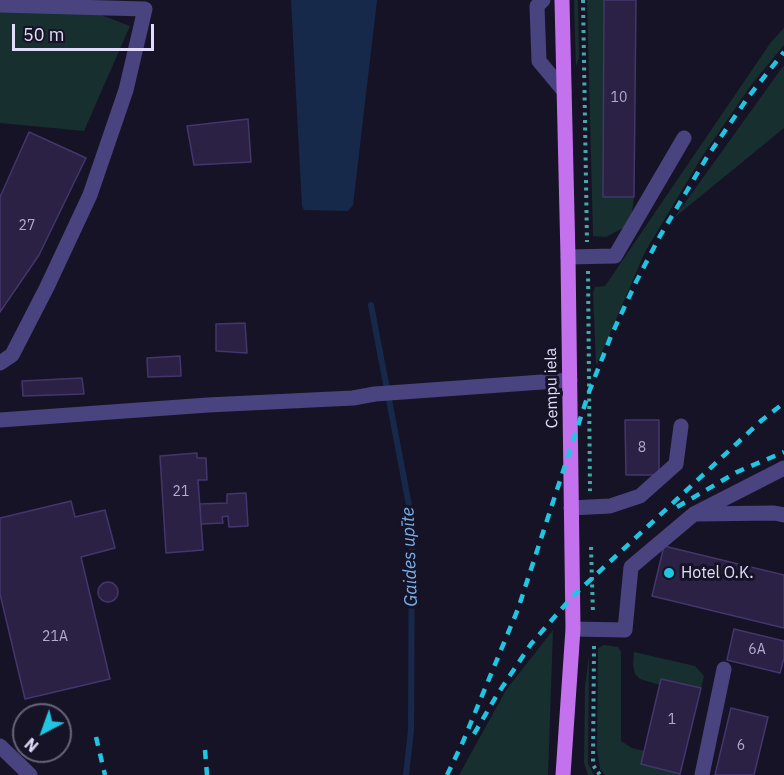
<!DOCTYPE html>
<html>
<head>
<meta charset="utf-8">
<style>
  body { margin:0 }
  #map { position:relative; width:784px; height:775px; overflow:hidden; background:#171326; font-family:"IBM Plex Sans",sans-serif }
  canvas { display:block }
  .north { position:absolute; left:12px; top:703px; width:60px; height:60px; box-sizing:border-box; background:#171326; border:2px solid #68637b; border-radius:50%; rotate:221deg; font-size:16px; font-weight:700; line-height:24px; text-align:center; color:#e1dcfa }
  .north::after { content:''; display:block; margin:auto; width:21px; height:27px; background:#20c5e2; clip-path:polygon(50% 0,100% 100%,50% 72%,0 100%) }
  .scale { position:absolute; left:12px; top:24px; width:142px; height:27px; box-sizing:border-box; border:3px solid #e1dcfa; border-top:0; padding-left:8px; font-size:18px; line-height:21px; white-space:nowrap; color:#e1dcfa; -webkit-text-stroke:4px #171326; paint-order:stroke }
</style>
</head>
<body>
<div id="map">
<canvas width="784" height="775"></canvas>
<div class="north">N</div>
<div class="scale">50 m</div>
</div>
<script>
const c = document.querySelector('canvas').getContext('2d');
c.lineJoin = 'round';
function fillPath(path, color) { c.fillStyle = color; c.fill(path, 'evenodd'); }
const toPath = rows => new Path2D(rows.map(r => 'M' + r).join(''));
function trace(path, color, width, dash) { c.strokeStyle = color; c.lineWidth = width; c.lineCap = dash ? 'butt' : 'round'; c.setLineDash(dash || []); c.stroke(path); }
function drawText(font, color, halo, rows, align = 'center') {
  c.font = font + ' "IBM Plex Sans",sans-serif'; c.lineWidth = 6; c.setLineDash([]); c.textBaseline = 'middle'; c.strokeStyle = halo; c.fillStyle = color; for (const [text, x, y, turn = 0] of rows) {
    c.save(); c.translate(x, y); c.rotate((+turn || 0) * Math.PI / 180); c.textAlign = isNaN(turn) ? turn : align; if (halo) c.strokeText(text, 0, 0); c.fillText(text, 0, 0); c.restore();
  }
}
fillPath(toPath([
  [0,0,62,0,130,26,84,131,0,123],
  [574,0,578,0,579,58,576,67],
  [587,0,604,0,603,196,634,197,631,219,623,228,606,237,593,236],
  [784,28,784,45,752,84,703,155,645,252,596,366,593,292,595,287,605,286,771,42],
  [784,65,784,128,674,218],
  [553,630,548,775,459,775,506,690],
  [604,645,618,647,621,652,621,741,632,748,644,751,641,764,682,775,605,775,600,769,597,749,598,648],
  [634,652,695,666,704,676,701,688,662,679,660,685,640,679,635,674,633,665],
  [589,656,588,763,594,775,588,775,584,763,585,686]
]), '#172f2f');
fillPath(toPath([
  [291,0,377,0,353,205,348,211,304,210,302,206]
]), '#17294a');
trace(toPath([
  [371,305,412,521,411,730,406,775]
]), '#17294a', 6);
const building = toPath([
  [604,0,636,0,634,197,603,197,604,0],
  [248,119,251,162,194,165,187,126,248,119],
  [29,132,86,158,39,255,0,312,0,197,29,132],
  [245,323,247,353,216,351,216,324,245,323],
  [180,356,181,376,148,377,147,358,180,356],
  [82,378,84,394,23,396,22,381,82,378],
  [625,420,659,420,659,475,626,475,625,420],
  [197,453,197,458,206,458,207,480,198,480,203,550,166,553,160,456,197,453],
  [246,493,248,526,229,527,228,516,222,517,223,523,201,524,200,504,227,503,227,494,246,493],
  [71,501,75,517,105,510,115,548,81,557,110,679,25,699,0,594,0,518,71,501],
  [664,546,784,575,784,628,652,596,664,546],
  '98 592a10 10 0 1 1 20 0a10 10 0 1 1-20 0Z',
  [734,629,784,641,784,658,780,673,727,660,734,629],
  [661,679,701,688,680,774,641,764,661,679],
  [731,708,768,717,754,775,715,775,731,708]
]);
fillPath(building, '#2a2144');
trace(building, '#44366d', 1.5);
trace(toPath([
  [583,0,587,242],
  [588,271,590,491],
  [591,547,593,614],
  [594,646,593,765,600,775]
]), '#40aba9', 4, [3, 4.5]);
trace(toPath([
  [543,0,537,6,539,61,564,91],
  [0,5,145,9,126,90,90,195,47,287,12,355,0,363],
  [568,257,615,256,684,138],
  [0,420,208,405,353,398,375,394,570,380],
  [571,508,610,506,640,496,676,464,681,426],
  [697,514,774,513,784,515],
  [573,629,625,630,631,567,694,514,784,468],
  [0,746,30,775],
  [702,775,724,669]
]), '#49447f', 15);
trace(toPath([
  [562,0,568,257,573,629,563,775]
]), '#c471ed', 15);
trace(toPath([
  [677,507,737,472,784,452],
  [474,734,497,695,531,644,572,597,762,420,784,403],
  [96,737,105,775],
  [205,750,207,775],
  [447,775,462,744,518,609,589,392,611,336,636,282,660,236,707,157,749,96,784,52]
]), '#20c5e2', 4.5, [9, 8]);
for (const [x, y, r, color] of [
  [669,573,6,"#20c5e2"]
]) { const dot = new Path2D(); dot.arc(x, y, r, 0, 2 * Math.PI); c.fillStyle = color; c.fill(dot); trace(dot, '#171326', 2); }
drawText('14px', '#b3adcc', null, [
  ["10",619,98],
  ["27",27,226],
  ["8",642,448],
  ["21",181,492],
  ["21A",55,637],
  ["6A",757,650],
  ["1",672,720],
  ["6",741,746]
]);
drawText('16px', '#e1dcfa', '#171326', [
  ["Cempu iela",552,388,-91]
]);
drawText('16px', '#e1dcfa', '#171326', [
  ["Hotel O.K.",681,573]
], 'left');
drawText('italic 18px', '#77b1ed', '#171326', [
  ["Gaides upīte",410,557,-92]
]);
</script>
</body>
</html>
